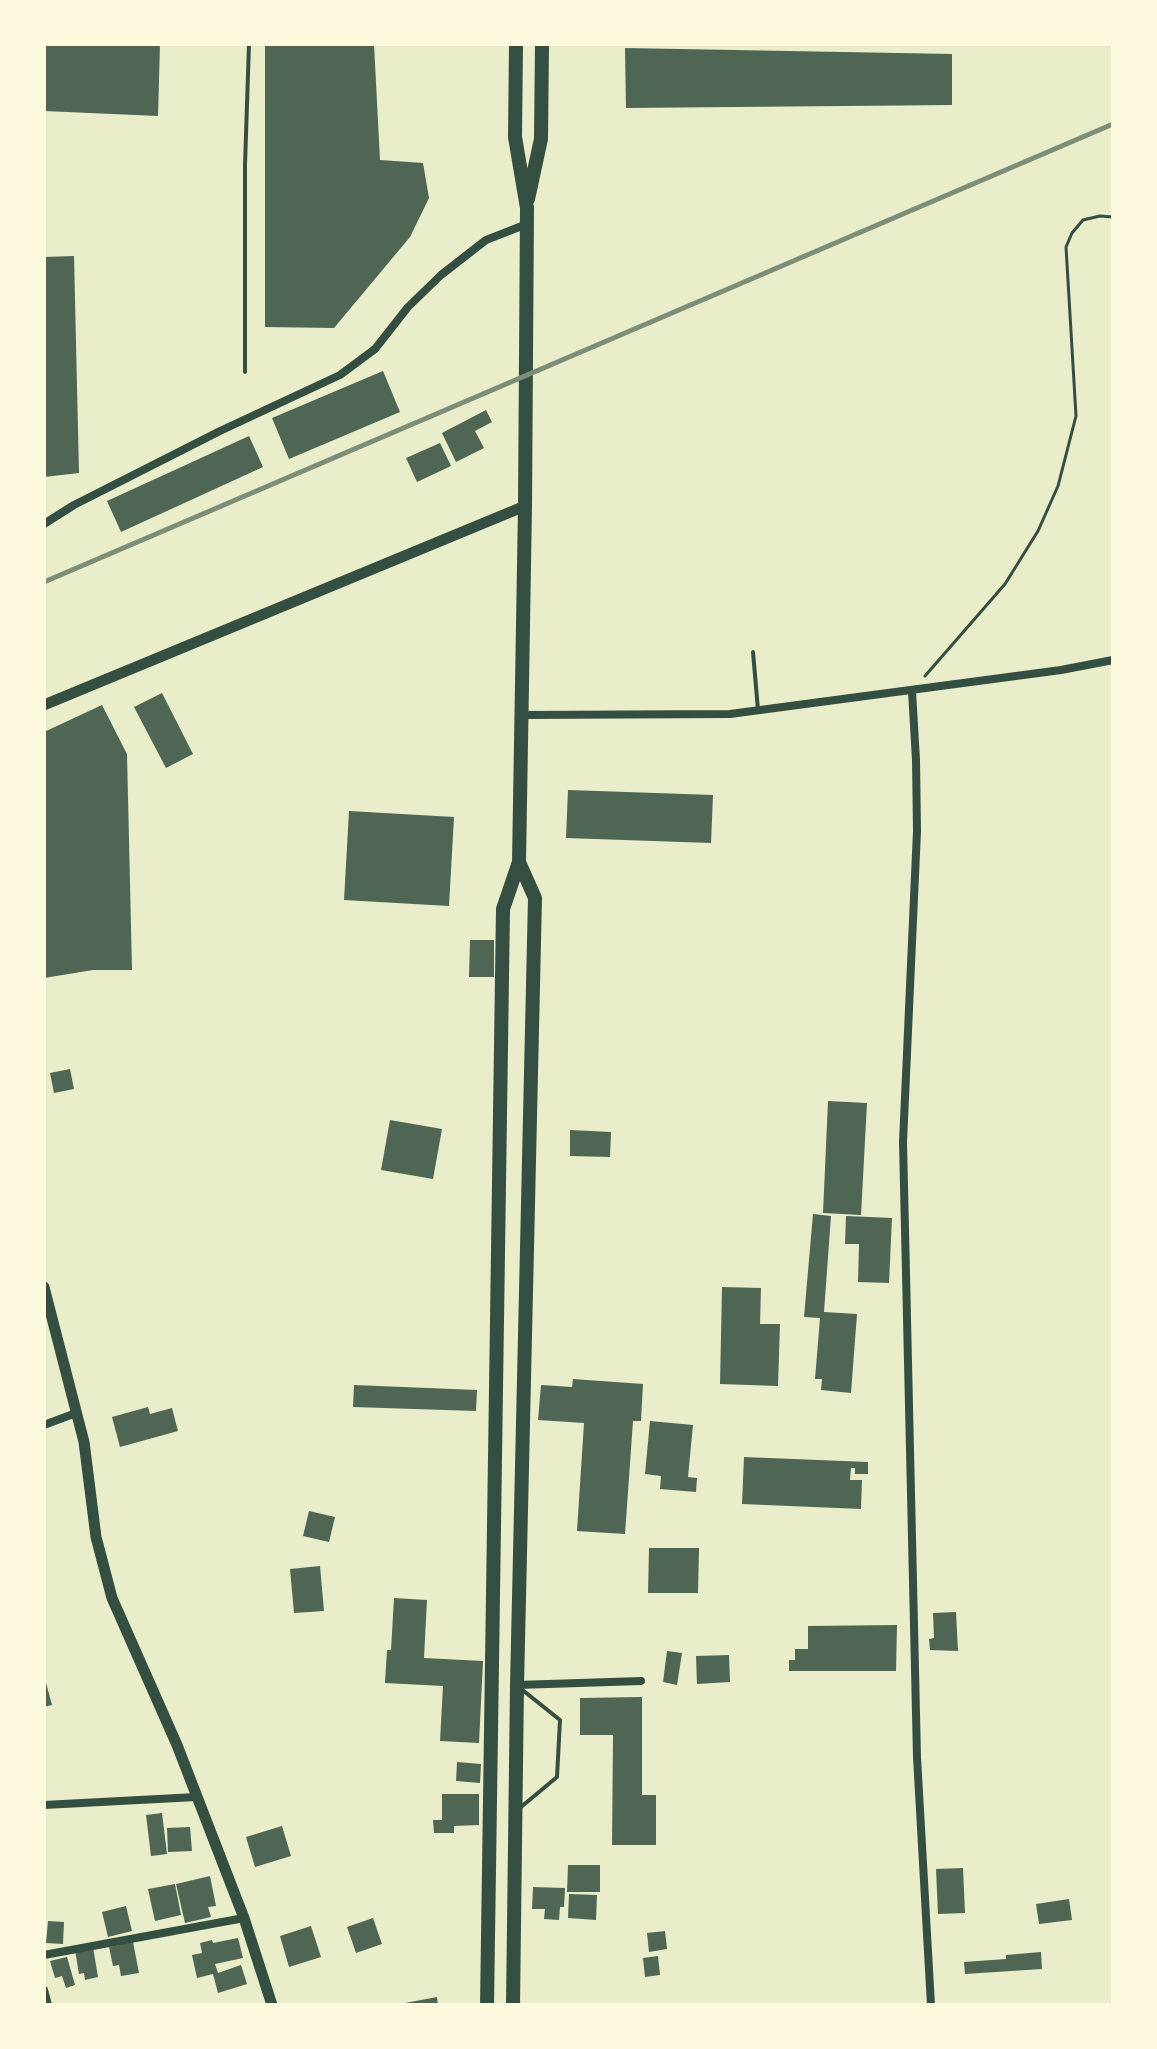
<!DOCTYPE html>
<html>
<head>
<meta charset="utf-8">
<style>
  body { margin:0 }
  #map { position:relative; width:1157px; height:2049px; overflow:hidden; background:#e9edc9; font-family:Rubik,sans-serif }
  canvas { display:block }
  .frame { position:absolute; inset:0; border:46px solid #fefae0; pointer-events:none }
</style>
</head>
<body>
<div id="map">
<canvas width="1157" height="2049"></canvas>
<div class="frame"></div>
</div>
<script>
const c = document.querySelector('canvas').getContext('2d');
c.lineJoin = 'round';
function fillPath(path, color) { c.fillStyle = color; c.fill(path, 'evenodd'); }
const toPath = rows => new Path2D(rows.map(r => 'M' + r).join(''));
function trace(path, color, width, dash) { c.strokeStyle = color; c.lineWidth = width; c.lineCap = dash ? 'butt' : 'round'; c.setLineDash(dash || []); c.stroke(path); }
fillPath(toPath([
  [44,44,160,44,158,116,44,111],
  [265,44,374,44,380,160,423,163,429,198,410,237,334,328,265,327],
  [625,48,952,54,952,105,626,108],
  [74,256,79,473,44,477,44,257],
  [383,371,400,412,289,459,272,418],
  [486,410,492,422,475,431,484,448,456,462,442,433],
  [249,436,263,467,121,532,107,501],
  [440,443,451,466,417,482,406,458],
  [162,693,193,754,166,768,134,707],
  [102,705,127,754,132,970,93,970,44,978,44,732],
  [568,790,713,795,711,843,566,838],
  [349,811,454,817,449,906,344,900],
  [470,940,494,940,494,977,469,977],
  [70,1069,74,1089,54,1093,50,1073],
  [828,1101,867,1103,861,1215,823,1213],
  [390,1120,442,1129,433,1179,381,1170],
  [570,1130,611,1132,610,1157,570,1156],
  [813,1214,831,1216,824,1312,857,1314,851,1393,821,1390,822,1379,815,1379,820,1318,804,1317],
  [846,1216,892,1218,889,1283,858,1282,859,1244,845,1244],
  [722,1287,761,1288,760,1324,780,1324,778,1386,720,1384],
  [573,1379,643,1384,641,1421,633,1421,625,1534,577,1531,584,1423,538,1420,541,1385,572,1387],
  [354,1385,477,1390,476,1411,353,1407],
  [148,1407,150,1414,172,1408,178,1431,120,1447,112,1417],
  [650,1421,693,1425,688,1477,697,1478,696,1492,660,1489,661,1476,645,1474],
  [744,1457,868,1462,868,1474,855,1474,855,1468,851,1468,850,1480,862,1480,861,1509,742,1504],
  [309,1511,335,1517,329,1542,303,1536],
  [649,1548,699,1548,698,1593,648,1593],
  [320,1566,324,1611,294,1613,290,1569],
  [394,1598,427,1600,424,1658,483,1661,479,1743,440,1741,443,1686,385,1683,387,1650,391,1650],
  [956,1612,958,1651,930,1650,929,1639,934,1638,933,1613],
  [897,1625,896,1671,789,1671,789,1660,795,1660,795,1649,808,1649,808,1626],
  [667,1651,682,1653,677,1685,663,1682],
  [729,1655,730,1682,697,1684,696,1656],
  [45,1679,52,1705,44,1707,44,1680],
  [642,1697,642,1795,656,1795,656,1845,612,1845,613,1735,580,1735,580,1698],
  [457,1762,481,1764,480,1783,456,1781],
  [442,1794,479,1794,479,1825,454,1826,454,1833,434,1833,433,1820,442,1820],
  [162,1813,167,1854,151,1856,146,1815],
  [282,1826,291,1856,255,1867,246,1837],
  [190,1827,192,1851,168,1852,167,1828],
  [568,1865,600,1865,600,1892,567,1892],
  [963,1868,965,1913,938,1914,936,1869],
  [210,1876,216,1906,208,1907,211,1917,185,1923,176,1884],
  [175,1884,181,1915,155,1921,148,1889],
  [533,1887,565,1888,564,1907,560,1907,559,1920,544,1919,545,1909,532,1909],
  [569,1894,597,1895,596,1920,568,1918],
  [1069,1899,1072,1920,1039,1924,1036,1904],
  [126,1906,132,1931,108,1937,102,1912],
  [373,1918,382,1944,356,1953,347,1927],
  [48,1921,64,1922,63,1944,46,1943],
  [311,1926,321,1957,289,1967,280,1936],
  [665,1931,667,1949,649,1952,647,1933],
  [238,1938,243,1958,215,1964,218,1973,241,1965,247,1984,218,1993,213,1974,197,1978,192,1955,202,1953,200,1943,212,1940,213,1943],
  [133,1942,139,1973,121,1976,119,1965,113,1966,109,1947],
  [93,1947,98,1977,85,1980,84,1973,79,1974,75,1950],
  [1041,1952,1042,1969,965,1974,964,1962,1006,1959,1006,1955],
  [658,1956,660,1975,645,1977,643,1958],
  [67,1957,75,1985,66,1988,62,1976,55,1978,50,1961],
  [437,1997,438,2005,405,2005,405,2003]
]), '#4f6655');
trace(toPath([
  [925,676,1005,584,1038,531,1058,486,1076,416,1066,247,1072,233,1083,220,1100,216,1113,217]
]), '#344e41', 3);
trace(toPath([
  [245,372,245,165,249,44],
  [753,652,758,710],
  [520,1688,560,1720,557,1777,521,1807]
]), '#344e41', 4);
trace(toPath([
  [44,524,74,505,220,431,340,375,375,349,408,307,441,275,486,240,527,224],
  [912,691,916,760,917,831,903,1142,917,1757,931,2005],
  [521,715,730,714,1061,670,1113,660],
  [44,1425,76,1413],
  [517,1685,641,1681],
  [44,1805,196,1797],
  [44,1955,244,1918],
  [44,1990,48,2005]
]), '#344e41', 8);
trace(toPath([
  [44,705,525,506],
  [44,1287,84,1442,96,1537,112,1598,177,1745,244,1918,272,2005]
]), '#344e41', 11);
trace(toPath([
  [528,199,541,139,542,44],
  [487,2005,503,909,519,862,525,506,527,208,515,137,516,44],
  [513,2005,517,1685,535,898,519,862]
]), '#344e41', 14);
trace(toPath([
  [44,582,1113,124]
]), '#7c8e77', 5);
</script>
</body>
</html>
